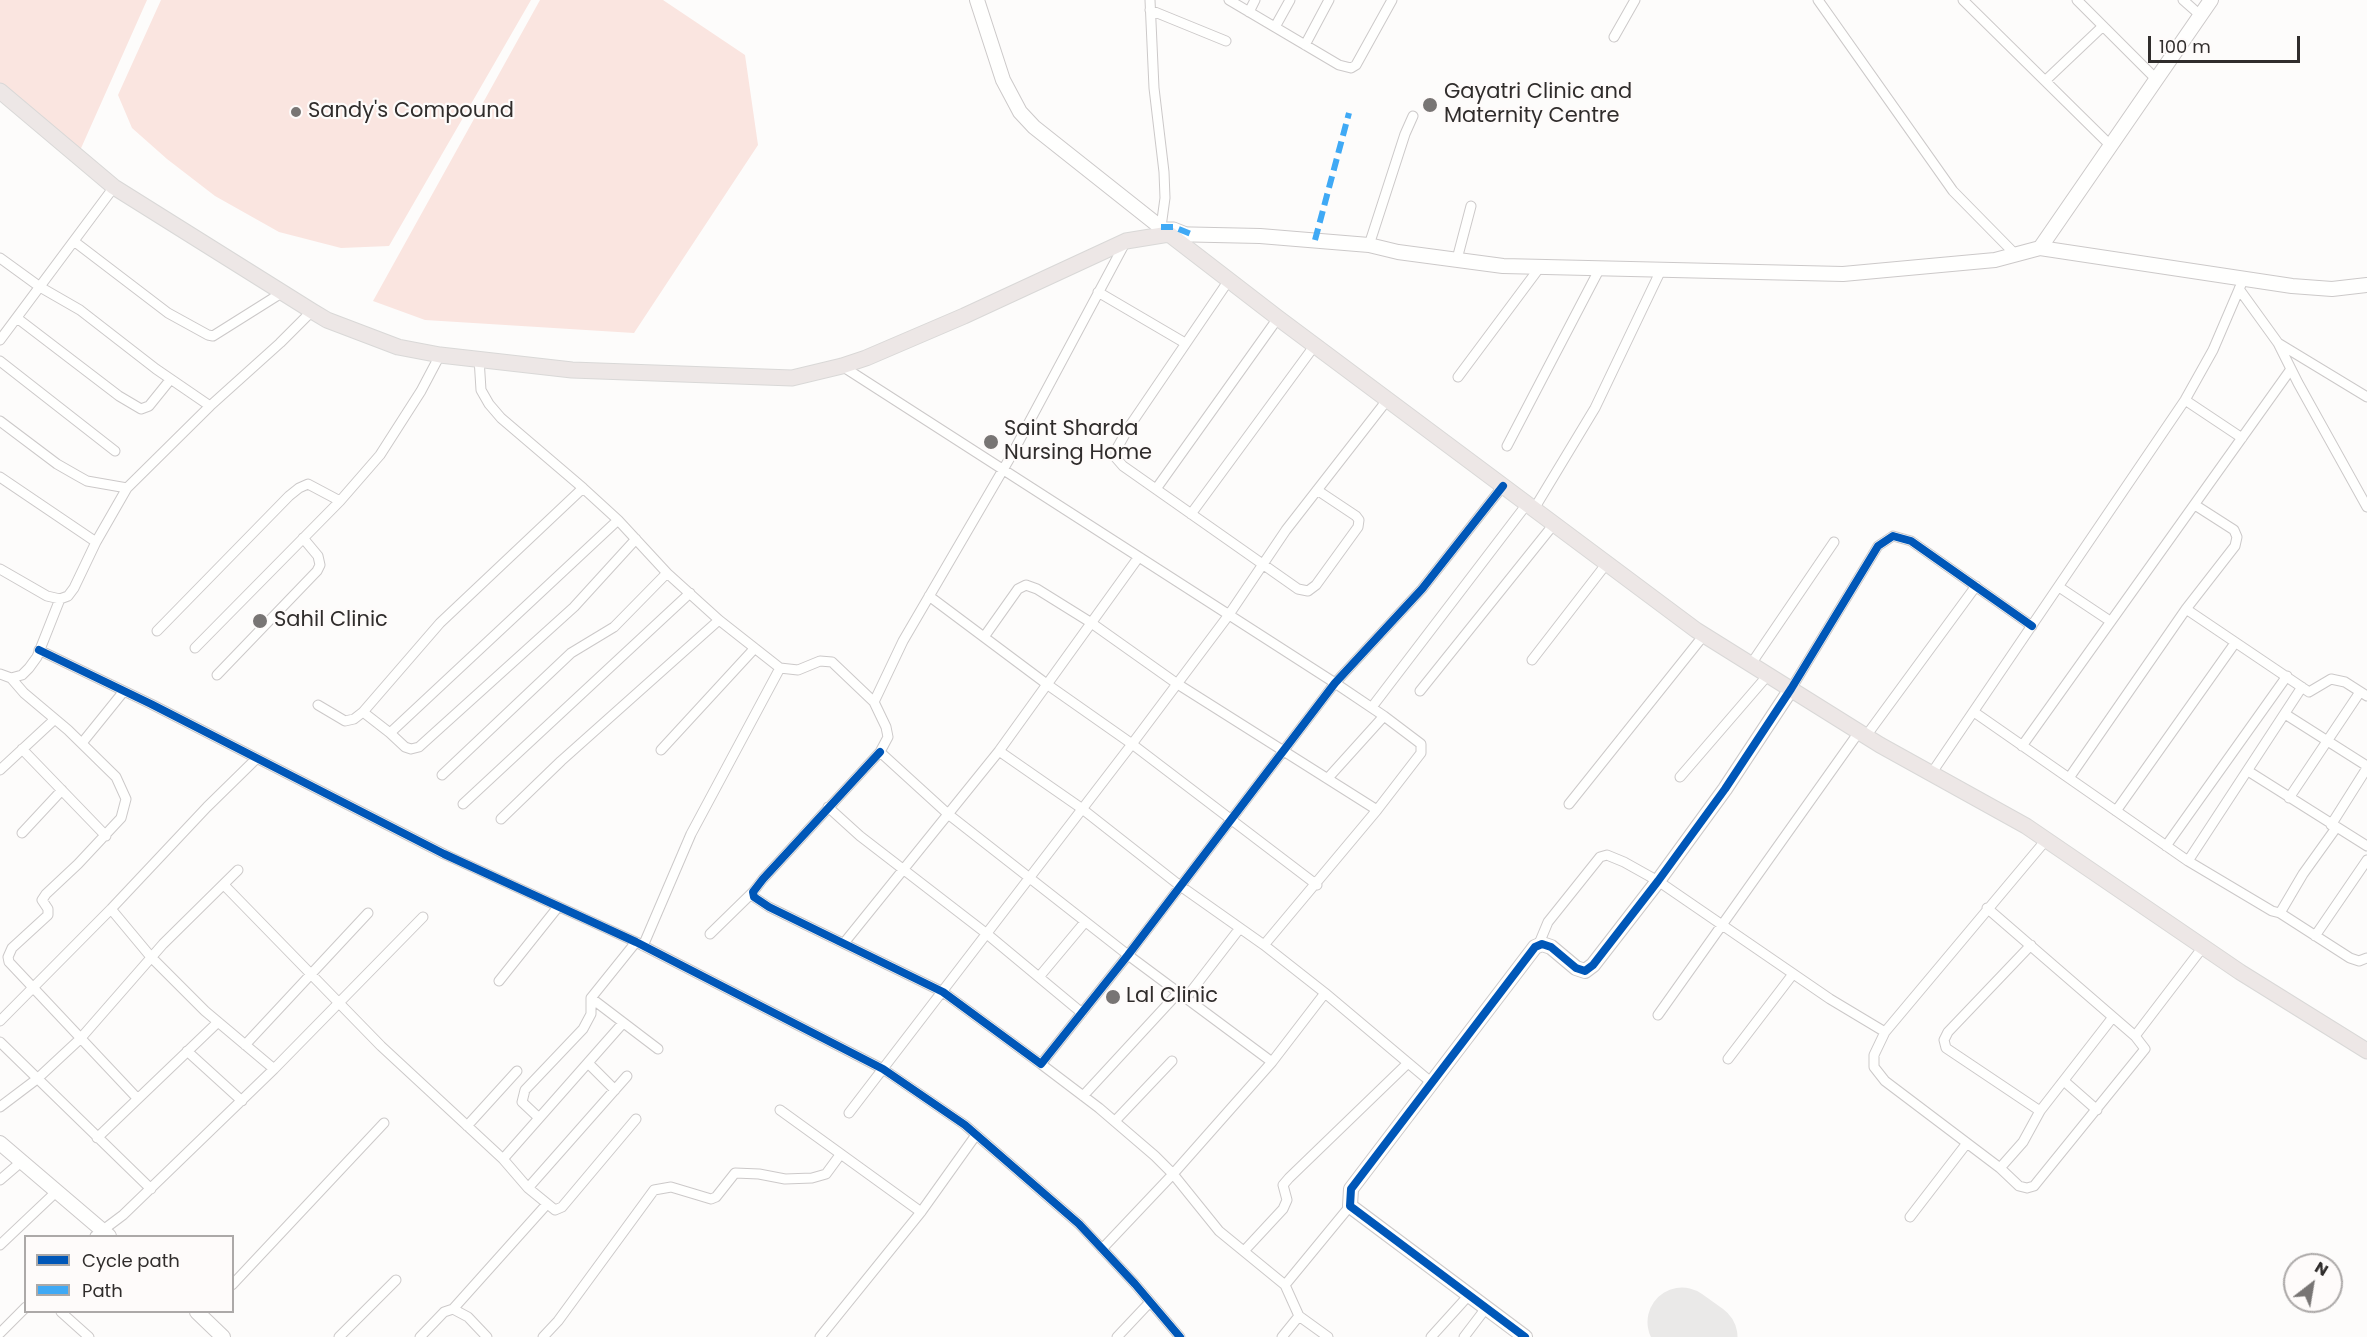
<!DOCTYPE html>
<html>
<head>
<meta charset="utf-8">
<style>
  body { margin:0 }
  #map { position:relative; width:2367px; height:1337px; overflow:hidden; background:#fdfcfb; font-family:Poppins,sans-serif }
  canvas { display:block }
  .legend { position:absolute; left:24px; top:1235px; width:210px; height:78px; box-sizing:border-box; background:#fefbfa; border:2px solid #aca9a8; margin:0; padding:8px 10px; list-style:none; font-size:18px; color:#302d2c }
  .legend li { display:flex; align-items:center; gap:12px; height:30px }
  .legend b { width:30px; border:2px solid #aca9a8 }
  .north { position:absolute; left:2283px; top:1253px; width:60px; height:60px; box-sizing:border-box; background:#fefbfa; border:2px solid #aca9a8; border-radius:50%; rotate:31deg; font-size:16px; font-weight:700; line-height:24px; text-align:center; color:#302d2c }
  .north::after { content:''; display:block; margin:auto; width:21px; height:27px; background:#787574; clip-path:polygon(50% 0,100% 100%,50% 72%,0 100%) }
  .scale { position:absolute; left:2148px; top:36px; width:152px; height:27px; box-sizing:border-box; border:3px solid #302d2c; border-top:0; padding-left:8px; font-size:18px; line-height:21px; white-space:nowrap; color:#302d2c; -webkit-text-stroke:4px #fefbfa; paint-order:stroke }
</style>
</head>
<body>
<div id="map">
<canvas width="2367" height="1337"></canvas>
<ul class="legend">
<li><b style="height:8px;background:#0057b8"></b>Cycle path</li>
<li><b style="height:8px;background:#3fa9f5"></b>Path</li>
</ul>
<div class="north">N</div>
<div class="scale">100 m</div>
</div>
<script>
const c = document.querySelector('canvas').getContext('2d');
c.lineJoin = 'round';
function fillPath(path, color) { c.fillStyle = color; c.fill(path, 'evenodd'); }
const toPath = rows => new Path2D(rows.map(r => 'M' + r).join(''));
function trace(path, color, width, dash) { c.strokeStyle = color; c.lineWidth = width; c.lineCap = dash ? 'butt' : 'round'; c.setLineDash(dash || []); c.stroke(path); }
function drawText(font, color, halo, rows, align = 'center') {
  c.font = font + ' Poppins,sans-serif'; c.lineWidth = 4.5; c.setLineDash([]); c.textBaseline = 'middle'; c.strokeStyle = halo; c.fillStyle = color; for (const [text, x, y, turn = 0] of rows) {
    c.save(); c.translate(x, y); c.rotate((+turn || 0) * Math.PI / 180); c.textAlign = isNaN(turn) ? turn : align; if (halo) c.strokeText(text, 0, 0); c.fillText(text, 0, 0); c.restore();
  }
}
fillPath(toPath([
  [0,0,147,0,78,155,0,91],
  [161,0,531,0,389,246,341,248,279,232,215,196,167,159,132,128,118,95],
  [540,0,663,0,745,55,758,145,634,333,425,320,373,301]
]), '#fae5e0');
trace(toPath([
  [1682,1322,1703,1337]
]), '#eae9e8', 69);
const street = toPath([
  [1150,0,1154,88,1164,172,1165,198,1161,227,1174,227,1184,231],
  [1229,0,1339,65,1351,68,1356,65,1392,0],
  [1818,0,1953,191,2016,255],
  [1963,0,2110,145],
  [2077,0,2156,79],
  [2183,0,2200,15],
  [1150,10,1226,41],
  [1249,12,1255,0],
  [1275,27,1290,0],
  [1614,37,1635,0],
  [1305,45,1329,0],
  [2045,81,2103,26],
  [75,242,168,313,208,335,213,336,283,292],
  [1125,243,1011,456,903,641,874,702,886,727,888,737,880,752,948,814,1128,955,1272,1062],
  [1369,245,1405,134,1413,116],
  [0,258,40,287,80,310,156,369,210,406],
  [1457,259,1471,206],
  [1229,280,1129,427,1116,450,1116,458,1123,466,1298,589,1308,591,1316,585,1358,527,1359,520,1356,516,1317,490],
  [2239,289,2278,343,2298,383,2367,507],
  [1098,292,1185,343],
  [17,318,119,396,141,409,149,406,170,380],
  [0,340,114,187],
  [2278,343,2367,397],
  [479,358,481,390,489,404,501,418,583,488,618,520,667,573,719,620,780,668,798,670,820,661,832,662,874,702],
  [0,361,115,451],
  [842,366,1335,683,1384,716,1421,744,1421,753,1377,810,1264,945],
  [1458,377,1540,267],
  [2185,400,2242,438],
  [0,421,57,464,78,476,87,481,127,488],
  [1507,446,1600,268],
  [0,477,96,542],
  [1156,489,1278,318],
  [1534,509,1595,408,1661,270],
  [1191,514,1315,345],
  [0,569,47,596,60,599,68,596,74,588,96,542,127,488,210,406,280,343,312,311],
  [2059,587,2110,621],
  [929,596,1048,685,1132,744,1317,885],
  [2186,609,2309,692,2331,679,2345,682,2367,696],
  [157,631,289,496,299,488,308,484,340,501],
  [984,637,1018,589,1026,585,1037,589,1090,622,1176,683,1377,810],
  [195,648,340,501,380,455,421,391,440,355],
  [39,650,151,704,444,854,636,942,883,1069,965,1125,1079,1224,1135,1284,1180,1337],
  [1532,660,1607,563],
  [1751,664,1834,542],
  [0,674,11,678,22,675,29,668,37,657,60,599],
  [217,675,317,571,320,565,318,556,303,538],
  [11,678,24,693,68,730,116,777,126,799,121,818,78,864,46,894,42,900,48,909,48,915,12,948,8,957,9,962,137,1098],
  [1791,689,1878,546,1893,536,1911,541,2032,626],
  [1420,691,1554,524],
  [318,705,345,721,354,719,363,712,390,733,618,520],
  [1372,707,1527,504],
  [363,712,440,623,583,488],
  [1974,712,2188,861,2302,687],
  [2285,714,2367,766],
  [390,733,405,747,411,749,419,747,574,607,636,539],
  [1866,736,1976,586],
  [82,743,124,691],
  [2022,746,2291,369],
  [22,749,106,836],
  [661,750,754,649],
  [999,751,1081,808,1179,885,1264,945,1325,993,1272,1062,1173,1174,1102,1249],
  [880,752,763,879,753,892,754,897,769,907,943,992,1041,1064,1128,955,1335,683,1422,589,1503,486],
  [0,770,55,719],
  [2248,771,2367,846],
  [1931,774,2185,400,2213,350,2243,280],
  [442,775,571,653,614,627,667,573],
  [1680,777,1768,675],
  [1328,778,1384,716],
  [2069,778,2186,609,2235,546,2237,537,2234,530,2195,505],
  [2289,798,2360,692],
  [463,804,690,593],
  [1569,804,1704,635],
  [828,807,860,836,987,934,1082,1013],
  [2116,811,2235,643],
  [501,819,561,761,719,620],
  [2331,825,2367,768],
  [22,833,62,790],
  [2166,846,2287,676],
  [2188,861,2272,911,2280,913,2350,958,2359,961,2367,958],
  [224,885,381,1046,503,1159,528,1188,555,1210,562,1207,636,1119],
  [111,909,151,957,205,1011,274,1069],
  [2280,913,2303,874,2336,828],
  [710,934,753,892],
  [2315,936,2367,860],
  [844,943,999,751,1138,558],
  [2031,945,1948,1032,1944,1040,1946,1048,2040,1111],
  [643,946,691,834,780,668],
  [1538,946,1548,922,1600,857,1607,855,1624,862,1658,881,1830,999,1885,1032,1874,1055,1874,1067,1885,1081,2000,1168,2019,1186,2027,1188,2034,1186,2145,1049,2135,1036,1987,908],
  [1039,977,1085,922],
  [499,981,558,907],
  [1325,993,1432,1083],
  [591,998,658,1049],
  [1186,998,1240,928],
  [1658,1015,1859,732],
  [0,1021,111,909,207,807,256,759],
  [1885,1032,2046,840],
  [2135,1036,2203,947],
  [0,1042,151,1189],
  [245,1045,368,913],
  [187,1051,242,1101],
  [1728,1059,1793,974],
  [588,1063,615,1090],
  [1041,1064,1099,1108,1155,1156,1173,1174,1219,1231,1285,1285],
  [2064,1081,2097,1110],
  [1083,1096,1179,992],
  [0,1107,37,1079,80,1039,163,944,238,870],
  [780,1110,921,1212],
  [849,1113,1132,744,1228,616,1286,530,1388,399],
  [539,1118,522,1102,525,1090,583,1029,591,1014,591,998,636,942],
  [1115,1121,1172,1061],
  [467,1126,517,1071],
  [97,1138,217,1023],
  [503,1159,623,1023],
  [2000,1168,2023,1142,2040,1111,2113,1017],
  [0,1180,21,1162],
  [528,1188,627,1076],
  [1910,1217,1967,1143],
  [95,1236,123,1215,274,1069,423,917],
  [0,1245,56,1192],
  [1244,1251,1283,1209,1287,1200,1283,1185,1289,1178,1408,1063],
  [232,1285,384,1123],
  [453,1309,547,1204],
  [61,1312,89,1337],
  [0,1333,26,1307],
  [339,1337,396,1280],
  [420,1337,444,1312,453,1309,468,1317,487,1337],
  [543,1337,558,1321,654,1190,671,1187,711,1199,716,1197,735,1173,759,1174,785,1179,812,1178,826,1174,840,1155],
  [820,1337,921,1212,976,1135],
  [1117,1337,1150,1302],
  [1282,1337,1299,1316],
  [1328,1337,1299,1316,1285,1285,1350,1206],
  [1431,1337,1469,1295],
  [1464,1337,1486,1308]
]);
const secondary = toPath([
  [977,0,1003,80,1020,112,1034,127,1169,234,1260,236,1369,245,1398,252,1503,266,1843,274,1995,260,2040,248,2292,286,2332,289,2367,285],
  [2040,248,2211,0],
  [0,1143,109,1236],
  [197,1312,223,1337],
  [1525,1337,1350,1206,1351,1189,1535,947,1542,944,1551,947,1576,968,1585,971,1593,965,1658,881,1725,789,1791,689]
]);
const primary = toPath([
  [0,91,114,187,312,311,327,320,398,347,440,355,572,370,792,378,842,366,866,358,964,316,1126,241,1169,234,1278,318,1696,630,1880,745,2026,826,2240,972,2367,1051]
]);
trace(street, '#ccc9c9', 11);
trace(secondary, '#ccc9c9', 16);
trace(primary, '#d9d8d7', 17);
trace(street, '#fffffe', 9);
trace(secondary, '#fffffe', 14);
trace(primary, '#ede7e6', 15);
trace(toPath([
  [1161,227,1174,227,1191,234],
  [1315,240,1349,113]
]), '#3fa9f5', 6, [12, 6]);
trace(toPath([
  [39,650,151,704,444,854,636,942,883,1069,965,1125,1079,1224,1135,1284,1180,1337],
  [880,752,763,879,753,892,754,897,769,907,943,992,1041,1064,1128,955,1335,683,1422,589,1503,486],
  [1525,1337,1350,1206,1351,1189,1535,947,1542,944,1551,947,1576,968,1585,971,1593,965,1658,881,1725,789,1791,689,1878,546,1893,536,1911,541,2032,626]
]), '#0057b8', 8);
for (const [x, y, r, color] of [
  [1430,105,8,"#787574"],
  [296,112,6,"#787574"],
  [991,442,8,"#787574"],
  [260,621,8,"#787574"],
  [1113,997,8,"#787574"]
]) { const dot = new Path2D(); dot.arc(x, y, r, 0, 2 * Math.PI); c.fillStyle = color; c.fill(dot); trace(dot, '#fefbfa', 2); }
drawText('21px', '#302d2c', '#fefbfa', [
  ["Gayatri Clinic and",1444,93],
  ["Maternity Centre",1444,117],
  ["Sandy's Compound",308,112],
  ["Saint Sharda",1004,430],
  ["Nursing Home",1004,454],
  ["Sahil Clinic",274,621],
  ["Lal Clinic",1126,997]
], 'left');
</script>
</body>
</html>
